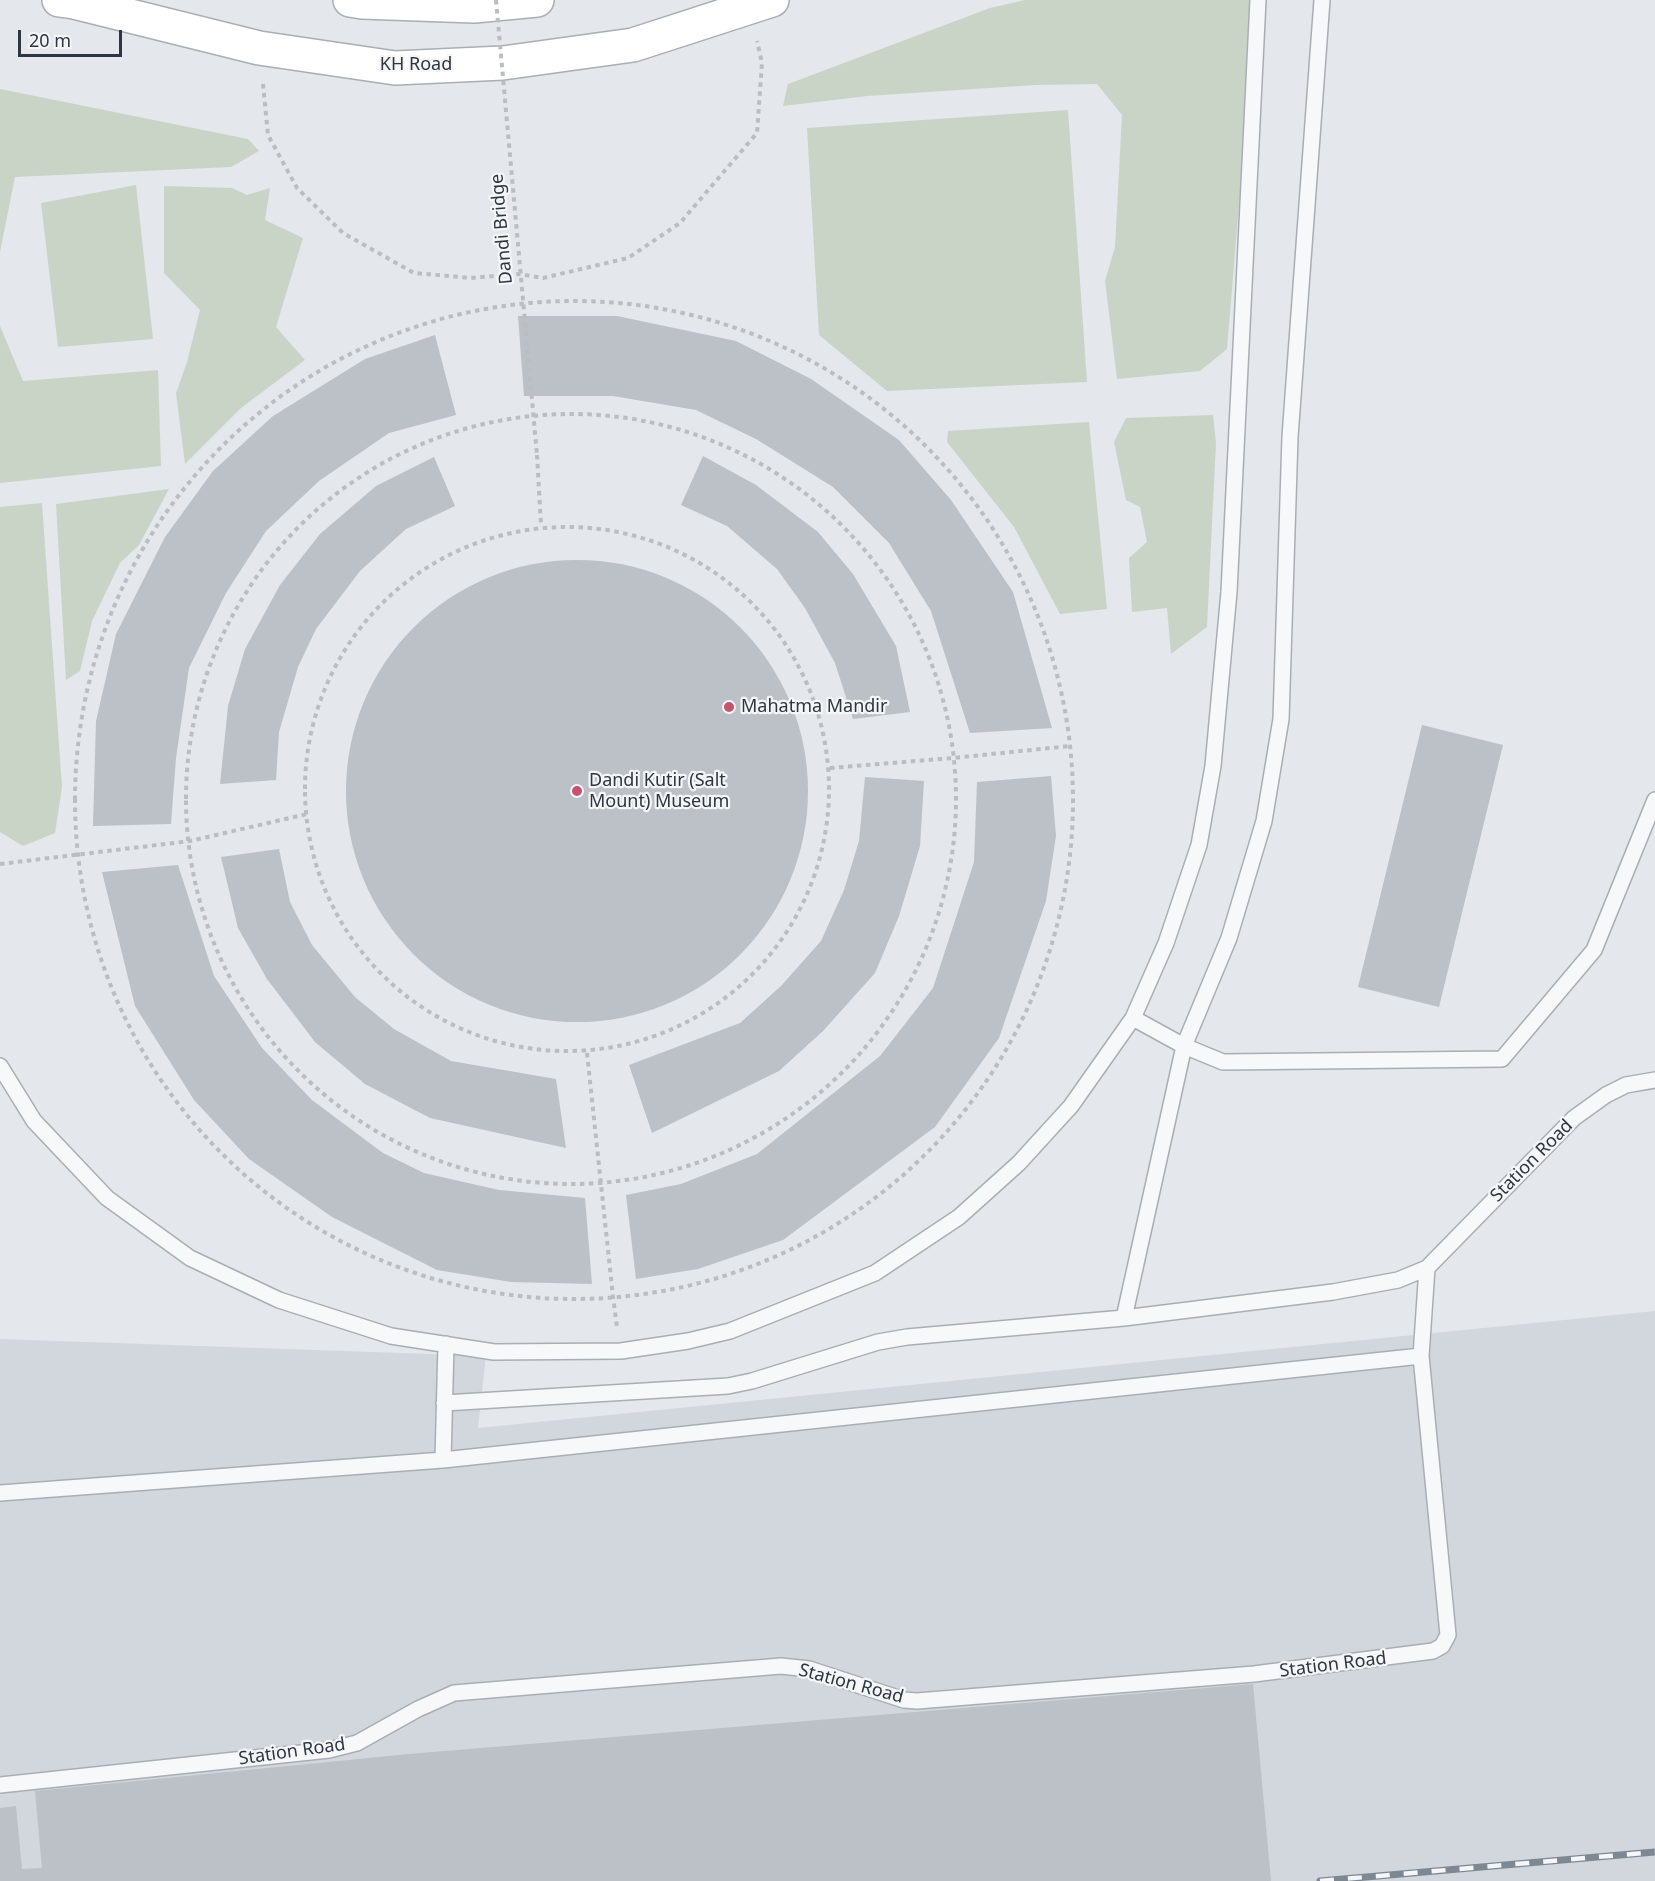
<!DOCTYPE html>
<html>
<head>
<meta charset="utf-8">
<style>
  body { margin:0 }
  #map { position:relative; width:1655px; height:1881px; overflow:hidden; background:#e4e7eb; font-family:"Noto Sans",sans-serif }
  canvas { display:block }
  .scale { position:absolute; left:18px; top:30px; width:104px; height:27px; box-sizing:border-box; border:3px solid #2d3642; border-top:0; padding-left:8px; font-size:18px; line-height:21px; white-space:nowrap; color:#2d3642; -webkit-text-stroke:4px #f4f6f8; paint-order:stroke }
</style>
</head>
<body>
<div id="map">
<canvas width="1655" height="1881"></canvas>
<div class="scale">20 m</div>
</div>
<script>
const c = document.querySelector('canvas').getContext('2d');
c.lineJoin = 'round';
function fillPath(path, color) { c.fillStyle = color; c.fill(path, 'evenodd'); }
const toPath = rows => new Path2D(rows.map(r => 'M' + r).join(''));
function trace(path, color, width, dash) { c.strokeStyle = color; c.lineWidth = width; c.lineCap = dash ? 'butt' : 'round'; c.setLineDash(dash || []); c.stroke(path); }
function drawText(font, color, halo, rows, align = 'center') {
  c.font = font + ' "Noto Sans",sans-serif'; c.lineWidth = 4.5; c.setLineDash([]); c.textBaseline = 'middle'; c.strokeStyle = halo; c.fillStyle = color; for (const [text, x, y, turn = 0] of rows) {
    c.save(); c.translate(x, y); c.rotate((+turn || 0) * Math.PI / 180); c.textAlign = isNaN(turn) ? turn : align; if (halo) c.strokeText(text, 0, 0); c.fillText(text, 0, 0); c.restore();
  }
}
fillPath(toPath([
  [1655,1311,1655,1881,0,1881,0,1339,486,1356,478,1428]
]), '#d2d6dd');
fillPath(toPath([
  [1025,0,1256,0,1227,349,1200,371,1117,379,1105,281,1115,247,1122,115,1097,84,1035,85,867,96,783,106,788,84,990,8],
  [0,89,248,139,259,151,231,167,15,177,0,252],
  [1068,110,1087,382,887,391,819,335,807,128],
  [136,185,153,339,58,347,41,203],
  [164,186,232,188,247,195,270,188,265,220,303,238,276,327,305,360,241,408,185,464,176,393,187,362,200,310,164,273],
  [0,326,23,381,158,370,161,466,0,483],
  [1213,415,1216,443,1207,627,1171,654,1167,608,1132,612,1129,558,1147,542,1140,507,1126,500,1114,442,1126,418],
  [1089,422,1107,609,1060,614,1014,527,947,442,948,431],
  [169,489,139,545,120,563,92,621,80,671,66,680,56,504],
  [42,503,62,787,55,833,23,846,0,832,0,507]
]), '#cad4c6');
fillPath(toPath([
  [518,316,617,316,736,341,811,379,899,440,951,500,1013,592,1052,728,970,733,931,611,889,543,833,487,756,439,696,410,613,396,524,396],
  [435,335,456,415,389,433,319,481,266,531,226,593,189,668,176,758,171,824,93,826,96,721,116,634,165,537,213,471,273,416,365,359],
  [703,456,756,485,818,532,853,574,896,646,910,712,853,719,835,663,805,608,777,569,727,526,681,505],
  [434,457,455,506,406,529,360,571,316,629,298,667,279,732,276,780,220,784,228,706,245,649,280,585,320,534,376,486],
  '346 791a231 231 0 1 1 462 0a231 231 0 1 1-462 0Z',
  [1422,725,1503,745,1439,1007,1358,987],
  [1051,776,1056,836,1046,901,999,1038,935,1127,783,1240,698,1269,636,1279,626,1195,681,1184,757,1154,880,1056,933,988,974,862,977,782],
  [865,777,924,781,920,846,899,916,875,973,823,1031,779,1071,652,1133,629,1065,740,1023,781,986,821,941,844,890,859,841],
  [279,849,290,902,312,945,355,997,394,1029,451,1061,556,1079,566,1148,430,1118,365,1084,315,1042,267,979,238,928,221,857],
  [178,865,214,976,262,1048,312,1100,383,1153,424,1173,499,1190,585,1198,592,1284,511,1282,437,1270,332,1217,249,1159,194,1100,135,1006,102,872],
  [1253,1684,1271,1881,0,1881,0,1808,16,1806,22,1869,42,1868,35,1791,409,1754]
]), '#bbc1c7');
const lane = toPath([
  [1133,1018,1184,1046,1223,1062,1502,1059,1594,950,1655,800],
  [0,1066,34,1121,107,1198,190,1258,279,1300,391,1336,494,1352,621,1351,688,1341,730,1331,875,1273,959,1217,1019,1163,1071,1106,1133,1018,1166,943,1199,845,1213,766,1229,592,1258,0],
  [1124,1318,1184,1046,1229,938,1264,821,1281,719,1290,437,1322,0],
  [444,1403,728,1386,752,1381,878,1342,907,1337,1124,1318,1333,1292,1398,1280,1427,1268,1574,1118,1606,1095,1626,1085,1655,1080],
  [443,1460,446,1344],
  [0,1493,443,1460,1421,1356],
  [0,1785,329,1750,357,1743,418,1709,454,1693,781,1666,809,1669,904,1700,917,1701,1254,1674,1433,1651,1442,1646,1448,1635,1421,1356,1427,1268]
]);
const secondary = toPath([
  [59,0,74,2,259,48,395,68,503,63,633,45,772,0],
  [350,0,362,2,474,6,537,0]
]);
trace(lane, '#a9aeb5', 18);
trace(secondary, '#a9aeb5', 36);
trace(toPath([
  [263,84,268,135,297,188,343,233,414,273,471,278,519,274,543,278,628,258,680,223,757,133,762,63,757,41],
  '75 800a499 499 0 1 1 998 0a499 499 0 1 1-998 0Z',
  '186 799a385 385 0 1 1 770 0a385 385 0 1 1-770 0Z',
  [537,455,541,525],
  '305 789a262 262 0 1 1 524 0a262 262 0 1 1-524 0Z',
  [830,768,953,758,1070,746],
  [0,864,190,841,307,814],
  [587,1053,613,1297,617,1327]
]), '#babec2', 4, [4.5, 4.5]);
trace(lane, '#f6f8f9', 15);
trace(secondary, '#fff', 33);
const rail = toPath([
  [1320,1881,1655,1852]
]);
trace(rail, '#7e8893', 7);
trace(rail, '#f4f6f8', 4.5, [14]);
trace(toPath([
  [496,0,537,455]
]), '#babec2', 4, [4.5, 4.5]);
for (const [x, y, r, color] of [
  [729,707,6,"#c6536d"],
  [577,791,6,"#c6536d"]
]) { const dot = new Path2D(); dot.arc(x, y, r, 0, 2 * Math.PI); c.fillStyle = color; c.fill(dot); trace(dot, '#f4f6f8', 2); }
drawText('18px', '#2d3642', '#f4f6f8', [
  ["KH Road",416,65],
  ["Dandi Bridge",502,229,-95],
  ["Station Road",1532,1161,-45],
  ["Station Road",1333,1665,-7],
  ["Station Road",851,1684,15],
  ["Station Road",292,1752,-8]
]);
drawText('18px', '#2d3642', '#f4f6f8', [
  ["Mahatma Mandir",741,707],
  ["Dandi Kutir (Salt",589,781],
  ["Mount) Museum",589,802]
], 'left');
</script>
</body>
</html>
